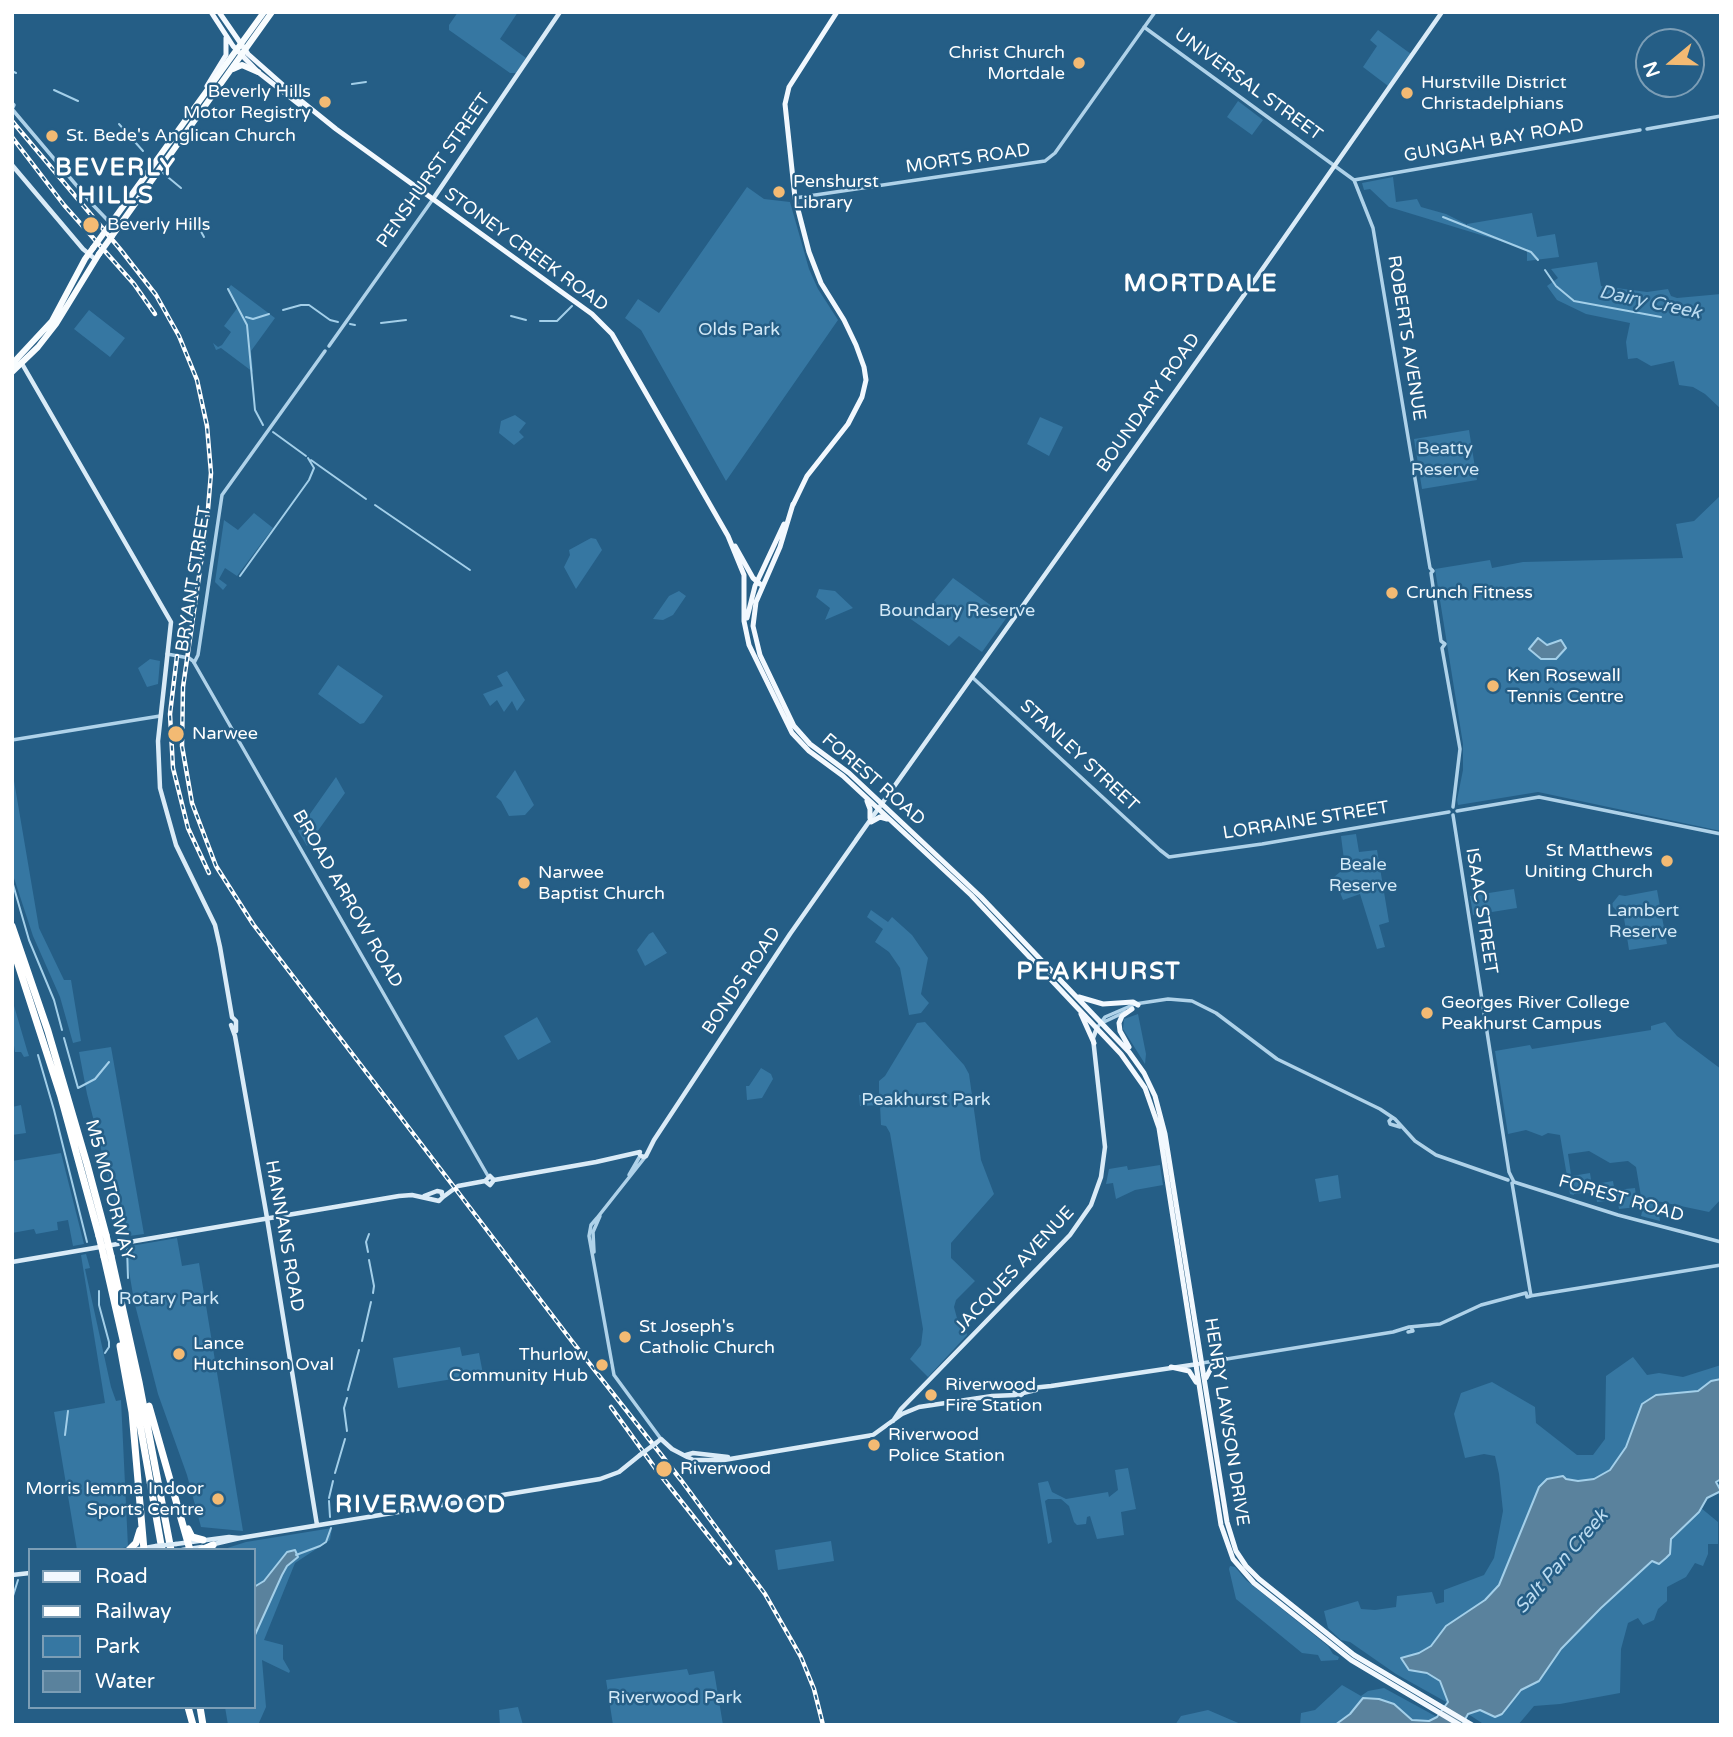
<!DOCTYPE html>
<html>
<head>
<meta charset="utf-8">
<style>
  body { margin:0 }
  #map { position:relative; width:1733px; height:1737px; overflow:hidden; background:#255e86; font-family:"Varela Round",sans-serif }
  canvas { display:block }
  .frame { position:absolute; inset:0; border:14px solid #fff; pointer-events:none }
  .legend { position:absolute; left:28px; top:1548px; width:228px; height:161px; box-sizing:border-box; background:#255e86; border:2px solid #7c9eb6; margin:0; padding:9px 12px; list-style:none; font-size:21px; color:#fff }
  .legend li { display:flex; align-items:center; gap:14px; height:35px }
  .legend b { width:35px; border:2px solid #7c9eb6 }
  .north { position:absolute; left:1635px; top:28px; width:70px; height:70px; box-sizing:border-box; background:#255e86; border:2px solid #7c9eb6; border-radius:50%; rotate:251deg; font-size:19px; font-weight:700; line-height:28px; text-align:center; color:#fff }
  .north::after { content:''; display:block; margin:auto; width:24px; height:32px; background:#f3ba73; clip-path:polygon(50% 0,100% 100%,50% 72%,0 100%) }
</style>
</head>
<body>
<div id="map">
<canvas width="1733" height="1737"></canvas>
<div class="frame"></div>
<ul class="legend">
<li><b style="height:9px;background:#f2f8fe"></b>Road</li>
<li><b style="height:9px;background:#fff"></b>Railway</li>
<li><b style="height:19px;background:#3677a2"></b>Park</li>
<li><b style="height:19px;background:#5a829d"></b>Water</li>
</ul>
<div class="north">N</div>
</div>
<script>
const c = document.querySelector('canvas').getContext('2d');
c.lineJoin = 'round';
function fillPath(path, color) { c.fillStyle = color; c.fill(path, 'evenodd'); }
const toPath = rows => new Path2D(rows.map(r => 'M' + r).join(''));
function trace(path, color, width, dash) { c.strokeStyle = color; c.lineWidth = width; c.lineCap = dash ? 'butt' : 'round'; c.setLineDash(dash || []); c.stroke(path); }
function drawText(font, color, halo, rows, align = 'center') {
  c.font = font + ' "Varela Round",sans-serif'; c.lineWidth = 5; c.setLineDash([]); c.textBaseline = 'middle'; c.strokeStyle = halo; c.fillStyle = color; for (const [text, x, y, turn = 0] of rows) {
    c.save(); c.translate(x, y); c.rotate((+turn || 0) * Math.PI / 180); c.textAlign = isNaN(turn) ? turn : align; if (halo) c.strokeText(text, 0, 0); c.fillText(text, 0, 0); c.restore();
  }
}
fillPath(toPath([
  [458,12,518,12,500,39,526,58,516,73,510,73,449,30,449,25],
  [1378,30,1411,54,1388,86,1363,67,1377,46,1370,40],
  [1238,101,1263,120,1252,135,1227,117],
  [1393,177,1396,202,1417,199,1421,207,1446,214,1466,224,1467,228,1467,224,1532,213,1537,237,1555,234,1559,257,1527,261,1527,249,1389,207,1370,189,1364,190,1362,183],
  [747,187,764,199,790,202,809,269,818,289,838,320,726,481,641,330,625,318,638,299,659,313],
  [1597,262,1601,286,1647,292,1668,289,1671,296,1677,298,1721,294,1721,409,1705,394,1693,387,1679,385,1674,361,1651,366,1637,358,1628,359,1626,342,1630,323,1586,314,1557,300,1547,286,1558,278,1551,269],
  [231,285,275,318,251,351,253,372,221,348,216,350,213,343,218,347,222,345,231,332,224,326,238,307,228,289],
  [89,310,125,338,110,357,74,329],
  [515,415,526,423,519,432,524,437,514,445,499,433,501,421],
  [1040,417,1063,427,1049,456,1027,444],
  [1469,430,1477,480,1422,489,1414,439],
  [1721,495,1721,831,1538,792,1458,805,1457,800,1463,770,1463,744,1435,569,1490,560,1492,568,1523,562,1683,558,1676,524,1694,521],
  [254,513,273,528,237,576,225,568,219,579,227,585,223,590,215,582,224,520,238,530],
  [591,538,596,539,602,550,576,589,564,567,570,555,569,550],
  [953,578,1007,617,982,652,959,636,949,646,905,615,909,610,921,616],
  [819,589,835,591,853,608,825,620,830,608,816,597],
  [679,591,686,596,673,615,663,620,653,619,669,596],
  [150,659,160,661,158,684,147,687,138,668],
  [338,665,383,696,364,723,360,724,318,694],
  [507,671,525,700,517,711,512,701,504,712,497,700,490,706,483,694,503,686,497,676],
  [12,769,39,928,64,980,71,980,81,1041,73,1043,60,997,33,936,12,872],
  [515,770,534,805,525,815,509,816,501,801,496,797],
  [336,777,345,793,307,846,298,831],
  [1356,834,1359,852,1377,850,1389,922,1379,925,1385,947,1377,949,1360,894,1343,900,1334,877,1345,868,1341,836],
  [1514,889,1517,908,1473,915,1470,896],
  [1657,890,1667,944,1629,950,1624,918,1611,905,1619,895,1625,896],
  [871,910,888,922,892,917,912,935,928,958,921,994,929,1003,921,1013,909,1015,900,968,889,952,875,942,883,929,867,917],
  [653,932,667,953,645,966,637,950,649,934],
  [12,999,27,1050,29,1056,24,1057,21,1052,15,1052,12,1033],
  [1138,1014,1146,1054,1145,1064,1123,1029,1124,1019],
  [537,1017,551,1042,518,1060,504,1036],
  [925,1022,964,1065,969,1074,981,1160,994,1194,951,1243,951,1258,975,1281,956,1300,954,1307,958,1322,966,1331,967,1335,928,1377,910,1359,921,1345,923,1329,890,1133,886,1126,881,1125,880,1105,860,1106,859,1095,879,1094,879,1081,885,1076,917,1023],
  [1665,1022,1677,1036,1721,1069,1721,1199,1709,1212,1657,1201,1660,1221,1641,1216,1643,1208,1636,1167,1628,1161,1610,1163,1589,1151,1568,1154,1574,1195,1570,1194,1560,1135,1548,1133,1542,1136,1526,1130,1508,1134,1495,1051,1530,1045,1532,1049,1651,1030,1651,1026],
  [111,1047,144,1234,129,1236,121,1203,115,1204,87,1094,79,1052],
  [761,1068,771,1074,773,1079,762,1098,747,1100,746,1086,749,1086],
  [21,1105,26,1133,12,1135,12,1107],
  [61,1153,84,1244,73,1246,68,1220,57,1222,58,1230,36,1234,34,1229,12,1233,12,1161],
  [1160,1165,1163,1185,1135,1190,1116,1199,1113,1183,1106,1184,1109,1169,1127,1166,1128,1170],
  [1590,1173,1593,1192,1574,1194,1572,1176],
  [1338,1175,1341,1198,1319,1202,1315,1179],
  [1613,1181,1616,1200,1597,1202,1595,1184],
  [1635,1188,1637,1207,1619,1209,1616,1190],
  [177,1238,182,1266,199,1263,243,1531,201,1527,187,1475,158,1394,134,1301,125,1247],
  [86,1254,90,1268,85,1269,111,1387,116,1401,121,1400,128,1547,112,1550,77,1550,54,1412,105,1403,81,1255],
  [460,1347,462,1356,479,1353,483,1374,398,1388,393,1358],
  [1633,1357,1647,1375,1659,1373,1683,1377,1721,1365,1721,1379,1711,1381,1698,1391,1656,1395,1642,1404,1626,1447,1610,1470,1594,1479,1578,1481,1566,1479,1539,1487,1499,1585,1485,1600,1446,1626,1431,1646,1419,1653,1409,1670,1427,1673,1440,1681,1448,1703,1396,1674,1350,1642,1341,1640,1328,1628,1324,1611,1358,1601,1361,1609,1375,1610,1396,1607,1397,1596,1432,1592,1436,1604,1444,1602,1444,1590,1484,1575,1494,1558,1503,1511,1499,1474,1495,1456,1484,1454,1465,1458,1454,1414,1461,1393,1492,1382,1535,1407,1536,1423,1577,1455,1593,1455,1605,1439,1606,1376],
  [1128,1468,1136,1509,1121,1512,1124,1535,1097,1539,1090,1516,1087,1517,1086,1524,1077,1525,1074,1522,1069,1506,1061,1499,1048,1499,1045,1501,1052,1542,1048,1544,1038,1483,1048,1481,1052,1492,1066,1499,1108,1492,1109,1497,1118,1490,1115,1470],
  [1701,1508,1718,1522,1718,1544,1708,1544,1708,1554,1703,1566,1695,1563,1686,1577,1667,1587,1667,1601,1658,1609,1654,1620,1643,1625,1638,1618,1628,1623,1621,1649,1620,1693,1560,1704,1534,1706,1518,1725,1485,1725,1468,1714,1481,1710,1495,1717,1502,1714,1521,1690,1539,1681,1561,1649,1642,1569,1652,1561,1659,1564,1666,1558,1670,1554,1671,1539],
  [332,1528,330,1540,295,1563,264,1640,283,1645,283,1659,290,1671,289,1673,262,1660,266,1707,258,1725,228,1725,225,1707,254,1707,254,1550,221,1550,246,1542],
  [831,1541,834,1561,778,1570,775,1550],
  [1230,1566,1235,1567,1246,1580,1328,1646,1333,1654,1339,1657,1338,1660,1321,1661,1318,1655,1302,1653,1236,1599,1229,1569],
  [687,1669,689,1675,714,1671,723,1725,613,1725,606,1680],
  [1342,1685,1361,1696,1368,1691,1384,1688,1437,1717,1429,1721,1412,1720,1394,1704,1350,1714,1335,1725,1300,1725,1301,1713,1315,1710],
  [518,1707,523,1725,500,1725,499,1710],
  [1208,1710,1243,1725,1175,1725,1181,1716]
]), '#3677a2');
const water = toPath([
  [1538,638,1547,645,1561,640,1566,648,1556,659,1541,659,1529,649,1538,638],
  [1721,1379,1721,1479,1716,1482,1721,1491,1707,1498,1699,1512,1671,1539,1670,1554,1666,1558,1659,1564,1652,1561,1601,1608,1561,1649,1539,1681,1521,1690,1502,1714,1495,1717,1480,1710,1468,1714,1462,1725,1335,1725,1350,1714,1363,1698,1379,1699,1394,1704,1412,1720,1429,1721,1437,1717,1448,1702,1440,1681,1427,1673,1409,1670,1401,1658,1419,1653,1431,1646,1446,1626,1485,1600,1499,1585,1539,1487,1547,1479,1563,1476,1566,1479,1578,1481,1594,1479,1610,1470,1626,1447,1642,1404,1656,1395,1698,1391,1711,1381,1721,1379],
  [295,1550,298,1557,287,1566,282,1575,254,1637,254,1587,264,1581,287,1552,295,1550]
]);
fillPath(water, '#5a829d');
trace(water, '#a3cfe9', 2);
trace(toPath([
  [12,71,16,73],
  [352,84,366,82],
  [54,90,78,101],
  [119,124,143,151],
  [163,173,181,188],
  [1443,217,1531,252,1538,260],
  [199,228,204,237],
  [1545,270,1556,286,1574,301,1661,317],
  [228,289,247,325,255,410,263,425],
  [283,310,301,305,309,305,330,320,338,322],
  [511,316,526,320],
  [246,317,253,319,269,314],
  [540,321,557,321,572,306],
  [381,323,406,320],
  [350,324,355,325],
  [273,432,306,456],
  [311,460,366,499],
  [375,505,470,570],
  [240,576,309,480,314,468,308,458],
  [12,881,29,940,54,1000,62,1030],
  [64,1038,78,1088,95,1079,109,1062],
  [38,1055,54,1110,87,1242],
  [127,1248,128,1278],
  [368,1252,366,1242,369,1234],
  [369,1260,374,1286,373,1293],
  [99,1291,99,1305,109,1342,109,1347,105,1353],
  [362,1341,371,1302],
  [348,1390,359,1350],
  [347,1431,344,1408,347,1398],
  [65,1435,68,1411],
  [335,1473,345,1439],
  [329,1498,333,1481],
  [329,1501,330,1517],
  [296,1555,320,1546,326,1542,331,1528],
  [12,1599,18,1580]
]), '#a3cfe9', 2);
trace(toPath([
  [1144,27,1354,180,1373,228,1430,568,1433,571,1431,573,1441,641,1445,644,1442,648,1460,749,1453,807],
  [12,103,14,105,12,109],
  [12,109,93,205,116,229],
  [1647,129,1721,116],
  [1354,180,1640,130],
  [795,198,1045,161,1055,153,1155,12],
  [329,346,433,199],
  [167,654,189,658,193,661,488,1176],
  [194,663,198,655,222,495,325,351],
  [972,677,1160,850,1169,857,1262,844,1449,812],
  [12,740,160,716],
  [1457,811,1539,797,1721,834],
  [1453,815,1509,1172,1514,1182],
  [1104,1022,1125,1012],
  [1097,1028,1105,1017,1135,1004,1168,999,1192,1001,1216,1013,1277,1059,1380,1109,1395,1119],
  [1392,1118,1389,1121,1390,1124,1400,1127],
  [1395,1119,1415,1141,1436,1155,1508,1180],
  [646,1156,597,1218,591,1225,589,1236,614,1375,661,1439],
  [629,1175,640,1156],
  [1514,1182,1618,1215,1721,1242],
  [1512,1183,1531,1296,1527,1297,1526,1293],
  [594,1252,593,1232,600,1216],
  [1530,1296,1721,1265],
  [1408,1332,1413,1331,1411,1327],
  [1202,1363,1393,1332,1409,1327,1440,1324,1481,1305,1526,1293]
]), '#afd2e9', 3.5);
trace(toPath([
  [12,165,83,249,95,259],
  [433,199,560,12],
  [21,362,171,622,158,741,160,788,176,845,215,925,220,947,232,1017],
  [856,840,1254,281,1442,12],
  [232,1017,236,1021,236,1031],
  [231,1025,235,1036,266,1212,317,1525],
  [640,1155,643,1157,646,1156,654,1140,790,934,878,809],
  [494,1180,596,1162,640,1152],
  [485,1181,490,1176,494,1180],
  [485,1181,490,1185,494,1180],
  [424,1196,437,1191,442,1192],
  [443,1197,458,1186,485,1181],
  [12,1262,399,1196,412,1195,439,1201,443,1197,441,1192],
  '1014.5 1391a4.5 4.5 0 1 1 9 0a4.5 4.5 0 1 1-9 0Z',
  [1022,1389,1051,1386,1198,1364],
  [1023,1393,1036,1390],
  [893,1421,901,1409,1070,1235,1091,1205,1101,1177,1105,1147,1093,1038,1097,1028],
  [656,1443,661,1439,672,1449,693,1460,724,1460,873,1435,902,1414,919,1407,992,1396,1016,1395],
  [686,1455,693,1453,728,1457],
  [176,1544,229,1537,239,1538],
  [210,1545,240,1538,600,1479,619,1472,640,1455],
  [134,1550,156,1546],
  [182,1550,202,1547],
  [12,1575,30,1573]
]), '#daebf7', 4.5);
trace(toPath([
  [211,12,233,46,258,72,300,105],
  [219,12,248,54,300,100,336,129,592,314,612,334,728,536,744,575,744,621,749,645,792,733,809,751,843,776,971,895,1121,1054,1145,1088,1159,1128,1221,1525,1233,1559,1254,1583,1351,1660,1460,1725],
  [207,86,226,55,226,38],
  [793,504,780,547,756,602,753,626,760,655,794,726,810,744,849,773,981,897,1129,1052,1144,1073,1155,1096,1165,1134,1227,1522,1236,1551,1246,1566,1259,1579,1354,1655,1472,1725],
  [793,505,807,476,848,424,862,397,866,380,864,367,856,345,844,320,821,283,809,252,795,198,785,104,789,87,837,12],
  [735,546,753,578,760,584],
  [747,618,755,586,784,524],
  [867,801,870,809,870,818],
  [871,822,880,817,887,819],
  [1079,997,1103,1004,1133,1002,1138,1005],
  [1081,1014,1094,1043],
  [1129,1047,1120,1031,1119,1023,1122,1016,1132,1009],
  [1171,1367,1189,1371,1196,1382],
  [1206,1378,1212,1366,1225,1359]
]), '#f2f8fe', 5);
trace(toPath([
  [233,69,242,65,258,72],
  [106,230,264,12],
  [112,236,272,12],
  [12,364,52,321,85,259,93,248],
  [12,372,38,347,56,324,99,254]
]), '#f8fcfe', 6);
trace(toPath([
  [12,926,48,1031,87,1164,106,1235],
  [12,946,61,1097,99,1236],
  [111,1256,139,1382,171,1550],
  [104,1257,132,1379,162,1550],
  [120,1346,132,1412,144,1550],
  [149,1406,190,1550],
  [188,1529,192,1537,203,1540],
  [129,1550,136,1543,140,1530],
  [201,1550,213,1545],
  [188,1707,193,1725],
  [200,1707,203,1725]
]), '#fff', 7);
const rail = toPath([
  [12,121,120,249,156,295,179,336,197,380,207,426,211,473,207,521,183,687,182,746,192,803,216,866,253,924,571,1340,681,1480,765,1594,801,1657,814,1689,823,1725],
  [12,137,64,205,134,284,155,314],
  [177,656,170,714,173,768,188,828,209,873],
  [611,1407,655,1468,730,1563]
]);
trace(rail, '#fff', 4.5);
trace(rail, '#255e86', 2, [5]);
trace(toPath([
  [640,1455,656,1443],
  [156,1546,176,1544]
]), '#daebf7', 4.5);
trace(toPath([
  [93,248,106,230],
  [99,254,112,236]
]), '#f8fcfe', 6);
trace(toPath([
  [106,1235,111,1256],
  [99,1236,104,1257]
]), '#fff', 7);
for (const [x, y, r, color] of [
  [1079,63,7,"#f3ba73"],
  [1407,93,7,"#f3ba73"],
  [325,102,7,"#f3ba73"],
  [52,136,7,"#f3ba73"],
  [779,192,7,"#f3ba73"],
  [91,225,9,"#f3ba73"],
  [1392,593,7,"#f3ba73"],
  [1493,686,7,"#f3ba73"],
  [176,734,9,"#f3ba73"],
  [1667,861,7,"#f3ba73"],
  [524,883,7,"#f3ba73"],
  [1427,1013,7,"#f3ba73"],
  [625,1337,7,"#f3ba73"],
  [179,1354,7,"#f3ba73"],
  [602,1365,7,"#f3ba73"],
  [931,1395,7,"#f3ba73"],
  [874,1445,7,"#f3ba73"],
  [664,1469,9,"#f3ba73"],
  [218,1499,7,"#f3ba73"]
]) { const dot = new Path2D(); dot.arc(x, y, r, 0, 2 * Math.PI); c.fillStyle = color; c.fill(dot); trace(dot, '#255e86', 2.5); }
drawText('18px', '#fff', '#255e86', [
  ["Christ Church",1065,53,"right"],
  ["Mortdale",1065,74,"right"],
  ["Hurstville District",1421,83],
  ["Christadelphians",1421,104],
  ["Beverly Hills",311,92,"right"],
  ["Motor Registry",311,113,"right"],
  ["St. Bede's Anglican Church",66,136],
  ["Penshurst",793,182],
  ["Library",793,203],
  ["Beverly Hills",107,225],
  ["Crunch Fitness",1406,593],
  ["Ken Rosewall",1507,676],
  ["Tennis Centre",1507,697],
  ["Narwee",192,734],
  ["St Matthews",1653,851,"right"],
  ["Uniting Church",1653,872,"right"],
  ["Narwee",538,873],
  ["Baptist Church",538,894],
  ["Georges River College",1441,1003],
  ["Peakhurst Campus",1441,1024],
  ["St Joseph's",639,1327],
  ["Catholic Church",639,1348],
  ["Lance",193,1344],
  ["Hutchinson Oval",193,1365],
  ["Thurlow",588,1355,"right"],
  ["Community Hub",588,1376,"right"],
  ["Riverwood",945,1385],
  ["Fire Station",945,1406],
  ["Riverwood",888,1435],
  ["Police Station",888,1456],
  ["Riverwood",680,1469],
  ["Morris Iemma Indoor",204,1489,"right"],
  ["Sports Centre",204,1510,"right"]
], 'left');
drawText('18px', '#fff', '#255e86', [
  ["UNIVERSAL STREET",1248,85,36],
  ["GUNGAH BAY ROAD",1494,141,-10],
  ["MORTS ROAD",968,159,-8],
  ["PENSHURST STREET",434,171,-55],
  ["STONEY CREEK ROAD",526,250,36],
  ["ROBERTS AVENUE",1406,338,81],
  ["BOUNDARY ROAD",1149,403,-55],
  ["BRYANT STREET",194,579,-81],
  ["STANLEY STREET",1079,756,43],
  ["FOREST ROAD",873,780,41],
  ["LORRAINE STREET",1306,821,-9],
  ["BROAD ARROW ROAD",347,899,60],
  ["ISAAC STREET",1481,911,81],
  ["BONDS ROAD",742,981,-56],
  ["M5 MOTORWAY",109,1190,75],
  ["FOREST ROAD",1621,1199,16],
  ["HANNANS ROAD",284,1236,80],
  ["JACQUES AVENUE",1015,1270,-47],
  ["HENRY LAWSON DRIVE",1226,1422,81]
]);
drawText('18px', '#d3e9f7', '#255e86', [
  ["Olds Park",739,330],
  ["Beatty",1445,449],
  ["Reserve",1445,470],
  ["Boundary Reserve",957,611],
  ["Beale",1363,865],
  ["Reserve",1363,886],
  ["Lambert",1643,911],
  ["Reserve",1643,932],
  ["Peakhurst Park",926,1100],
  ["Rotary Park",169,1299],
  ["Riverwood Park",675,1698]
]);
drawText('italic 19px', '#bbdbf0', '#255e86', [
  ["Dairy Creek",1650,303,12],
  ["Salt Pan Creek",1562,1562,-49]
]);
c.letterSpacing = '2px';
drawText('bold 24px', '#fff', '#255e86', [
  ["BEVERLY",116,169],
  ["HILLS",116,197],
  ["MORTDALE",1201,285],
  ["PEAKHURST",1099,973],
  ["RIVERWOOD",421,1506]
]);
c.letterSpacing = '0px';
</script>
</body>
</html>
